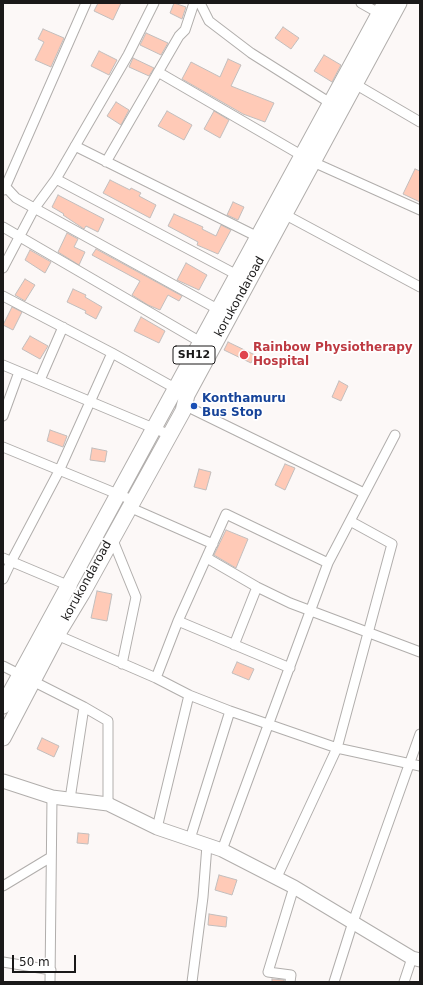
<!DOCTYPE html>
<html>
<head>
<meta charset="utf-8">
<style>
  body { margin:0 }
  #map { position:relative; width:423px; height:985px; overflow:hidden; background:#fcf8f7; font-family:"DejaVu Sans",sans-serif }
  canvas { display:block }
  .frame { position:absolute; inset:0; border:4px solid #1a1919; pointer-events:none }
  .scale { position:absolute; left:12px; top:955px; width:64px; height:18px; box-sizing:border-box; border:2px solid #1a1919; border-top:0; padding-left:5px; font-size:12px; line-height:14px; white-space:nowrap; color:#1a1919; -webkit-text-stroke:3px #fff; paint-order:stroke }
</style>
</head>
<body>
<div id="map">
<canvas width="423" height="985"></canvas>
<div class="frame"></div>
<div class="scale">50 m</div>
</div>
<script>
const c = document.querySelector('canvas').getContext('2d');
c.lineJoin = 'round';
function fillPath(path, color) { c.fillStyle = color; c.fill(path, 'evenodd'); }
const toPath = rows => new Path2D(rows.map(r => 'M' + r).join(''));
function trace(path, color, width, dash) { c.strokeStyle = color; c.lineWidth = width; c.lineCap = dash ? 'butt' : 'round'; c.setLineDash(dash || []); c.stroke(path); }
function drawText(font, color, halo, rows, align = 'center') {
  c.font = font + ' "DejaVu Sans",sans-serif'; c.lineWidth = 3.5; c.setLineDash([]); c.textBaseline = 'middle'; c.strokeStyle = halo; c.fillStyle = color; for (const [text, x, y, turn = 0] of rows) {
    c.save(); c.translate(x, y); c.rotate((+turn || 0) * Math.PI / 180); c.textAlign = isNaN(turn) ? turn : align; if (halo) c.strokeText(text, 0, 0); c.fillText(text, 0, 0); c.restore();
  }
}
const building = toPath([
  [98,3,121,3,113,20,94,11,98,3],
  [174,3,186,7,182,19,170,13,174,3],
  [283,27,299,38,291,49,275,38,283,27],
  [43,29,64,38,51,67,35,60,44,42,38,39,43,29],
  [146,33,168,43,161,55,140,45,146,33],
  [99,51,117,60,109,75,91,66,99,51],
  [324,55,341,65,332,82,314,71,324,55],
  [133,58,154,68,149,76,129,67,133,58],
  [228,59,241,65,231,86,274,103,265,122,243,114,182,79,191,62,220,77,228,59],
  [116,102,129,110,121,125,107,116,116,102],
  [167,111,192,125,184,140,158,126,167,111],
  [214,111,229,120,220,138,204,129,214,111],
  [415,169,420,171,420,202,403,194,415,169],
  [110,180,130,190,131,188,141,193,139,196,156,205,150,218,103,193,110,180],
  [58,195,104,219,98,232,86,226,84,229,63,215,64,214,52,207,58,195],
  [233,202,244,207,238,220,227,215,233,202],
  [174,214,203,227,202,229,216,236,221,225,231,230,218,254,197,245,198,242,168,226,174,214],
  [67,233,78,239,74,247,85,252,79,265,58,252,67,233],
  [96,249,182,296,179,301,168,295,160,310,148,305,132,295,140,281,92,255,96,249],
  [30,250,51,262,45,273,25,260,30,250],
  [186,263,207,275,199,290,177,280,186,263],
  [25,279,35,285,25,301,15,295,25,279],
  [73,289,86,295,85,297,102,307,96,319,85,313,86,311,67,302,73,289],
  [12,307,22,312,13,330,3,325,12,307],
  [141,317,165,331,159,343,134,331,141,317],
  [30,336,48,346,40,359,22,349,30,336],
  [228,342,255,355,251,363,224,350,228,342],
  [339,381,348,386,341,401,332,397,339,381],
  [50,430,67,436,63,447,47,441,50,430],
  [92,448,107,451,105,462,90,460,92,448],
  [285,464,295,468,285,490,275,485,285,464],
  [199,469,211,472,206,490,194,487,199,469],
  [226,530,248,539,236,568,214,555,226,530],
  [97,591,112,594,107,621,91,618,97,591],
  [237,662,254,669,249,680,232,673,237,662],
  [42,738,59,746,54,757,37,749,42,738],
  [78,833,89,834,88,844,77,843,78,833],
  [219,875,237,880,232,895,215,890,219,875],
  [209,914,227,917,226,927,208,925,209,914],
  [272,979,284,980,284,982,272,982,272,979]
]);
fillPath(building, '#ffcab7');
trace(building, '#c2bebd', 1);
const street = toPath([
  [200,3,209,21,251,53,335,106],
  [361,3,384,16],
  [158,72,313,162,420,210],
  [355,84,420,122],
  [75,146,262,239],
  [106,162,179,36,185,30,194,3],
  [56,179,241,277],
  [3,184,16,198,221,311],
  [4,190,86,3],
  [284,214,420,287],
  [3,227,204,344],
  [3,268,34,209,56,179,128,55,154,3],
  [3,296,112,353,180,391],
  [3,365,170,435],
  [40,380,63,327],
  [186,406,364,493],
  [3,416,19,372],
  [3,447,132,500],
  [129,507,213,544],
  [112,538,136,597,122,664],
  [3,558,72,587],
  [207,558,257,587,290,603,420,652],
  [3,579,11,562,59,471,112,353],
  [178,621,290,668],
  [57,635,156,678,189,695,230,711,337,748,420,766],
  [234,645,257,587],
  [3,666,84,707,108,721,108,804],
  [156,678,178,621,226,514,328,563],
  [70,799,84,707],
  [157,828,189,695],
  [190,839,230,711],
  [222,850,328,563,395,435],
  [276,879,337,748,392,544,350,521],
  [3,886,51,857],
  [3,962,51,970],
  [50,982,52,797],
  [192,982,203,897,207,845],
  [290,982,291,975,268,972,294,887],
  [334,982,353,922,420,734],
  [404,982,412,958]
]);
const secondary = toPath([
  [3,781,52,797,108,804,157,828,222,850,294,887,412,958,420,960]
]);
const primary = toPath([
  [3,706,385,3],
  [3,738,57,635,83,592,183,411,187,395,399,3]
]);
trace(street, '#b1aeac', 11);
trace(secondary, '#b1aeac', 15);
trace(primary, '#b1aeac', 17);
trace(street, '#fff', 9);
trace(secondary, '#fff', 13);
trace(primary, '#fff', 15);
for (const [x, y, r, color] of [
  [244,355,5,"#e0444e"],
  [194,406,4,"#1a4fb4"]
]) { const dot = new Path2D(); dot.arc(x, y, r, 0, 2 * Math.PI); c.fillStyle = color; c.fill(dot); trace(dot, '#fff', 1.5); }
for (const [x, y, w] of [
  [194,355,42]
]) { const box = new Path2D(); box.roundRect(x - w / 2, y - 9, w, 18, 3); c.fillStyle = '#fff'; c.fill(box); trace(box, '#1a1919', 1); }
drawText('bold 11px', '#1a1919', null, [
  ["SH12",194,355]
]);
drawText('12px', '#1a1919', '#fff', [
  ["korukondaroad",240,297,-61],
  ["korukondaroad",87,581,-61]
]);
drawText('bold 12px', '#be3a42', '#fff', [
  ["Rainbow Physiotherapy",253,348],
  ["Hospital",253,362]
], 'left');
drawText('bold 12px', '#164399', '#fff', [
  ["Konthamuru",202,399],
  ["Bus Stop",202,413]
], 'left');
</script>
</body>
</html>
